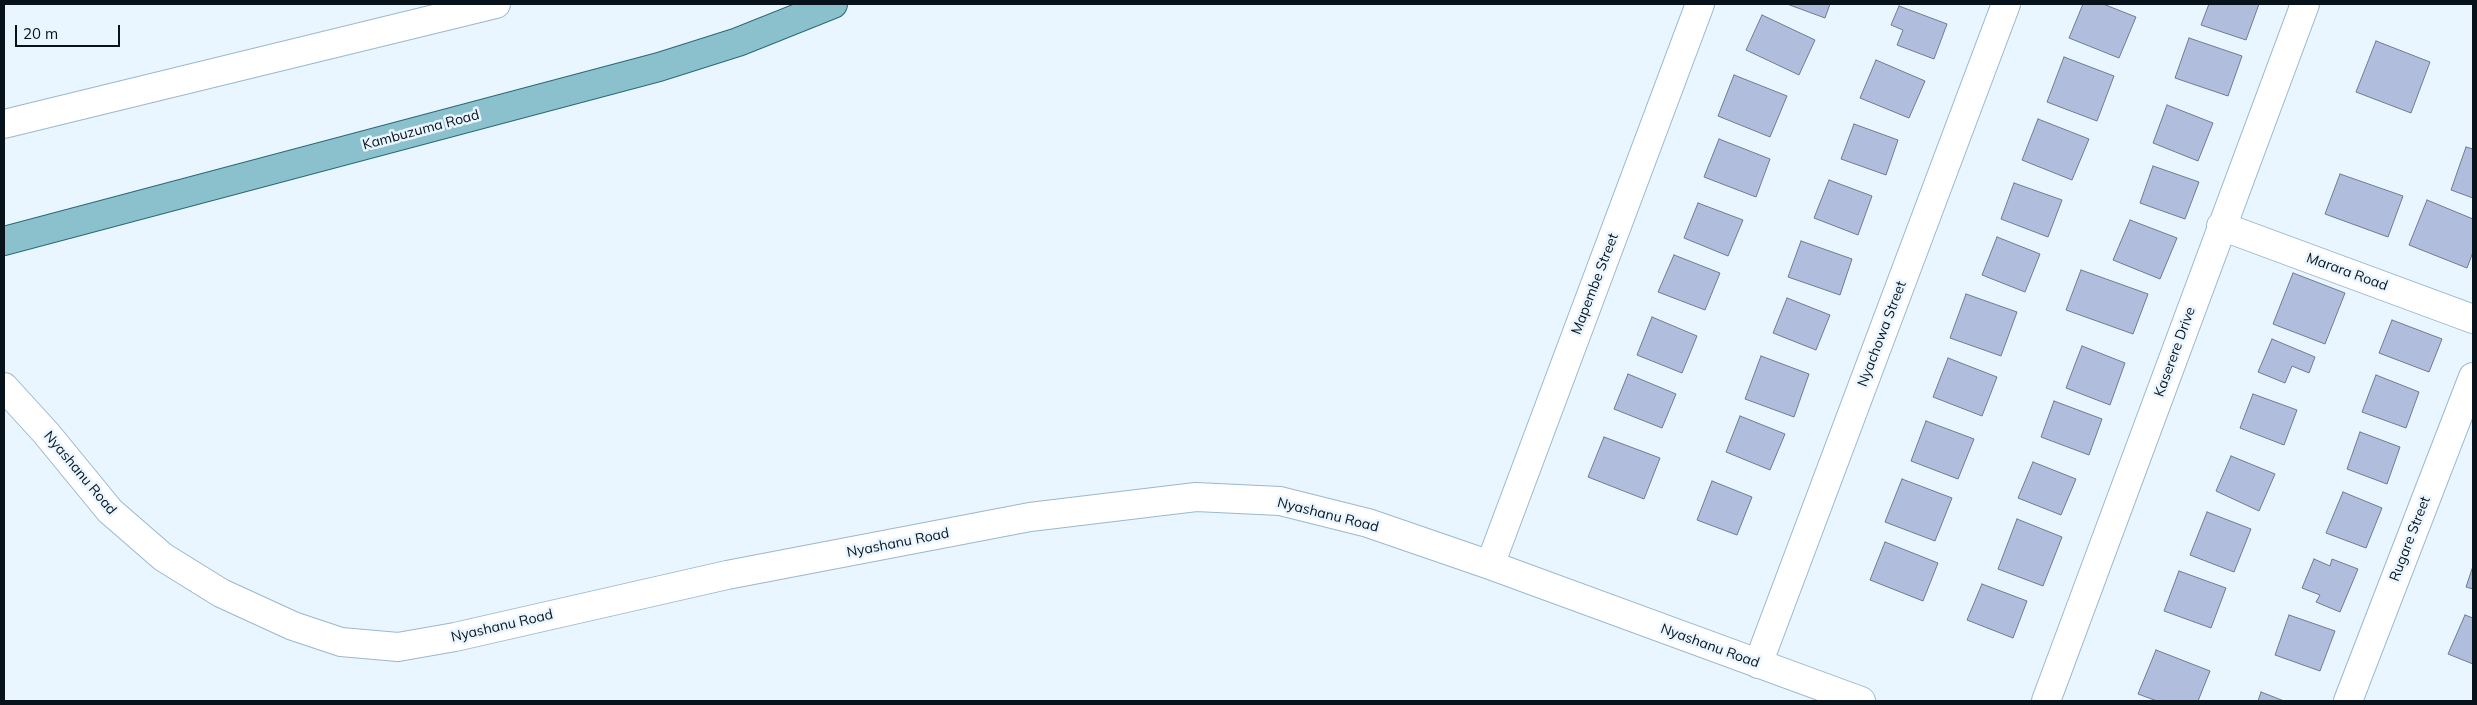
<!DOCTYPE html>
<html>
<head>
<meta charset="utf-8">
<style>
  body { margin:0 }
  #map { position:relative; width:2477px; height:705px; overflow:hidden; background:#e9f5ff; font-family:Mulish,sans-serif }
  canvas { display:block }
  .frame { position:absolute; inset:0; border:5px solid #08121a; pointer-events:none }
  .scale { position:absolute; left:15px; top:25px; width:105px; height:22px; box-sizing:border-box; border:2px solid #08121a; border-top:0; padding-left:6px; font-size:15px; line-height:18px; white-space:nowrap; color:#08121a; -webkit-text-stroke:4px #e9f5ff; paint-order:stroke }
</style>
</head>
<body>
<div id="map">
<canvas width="2477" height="705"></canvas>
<div class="frame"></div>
<div class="scale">20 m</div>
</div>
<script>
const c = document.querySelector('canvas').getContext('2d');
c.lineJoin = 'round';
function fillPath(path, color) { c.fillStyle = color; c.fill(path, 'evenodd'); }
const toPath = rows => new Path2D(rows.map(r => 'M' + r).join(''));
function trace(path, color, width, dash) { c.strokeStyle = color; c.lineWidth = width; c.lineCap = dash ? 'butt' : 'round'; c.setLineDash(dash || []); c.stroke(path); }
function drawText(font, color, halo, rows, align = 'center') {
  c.font = font + ' Mulish,sans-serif'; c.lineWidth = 5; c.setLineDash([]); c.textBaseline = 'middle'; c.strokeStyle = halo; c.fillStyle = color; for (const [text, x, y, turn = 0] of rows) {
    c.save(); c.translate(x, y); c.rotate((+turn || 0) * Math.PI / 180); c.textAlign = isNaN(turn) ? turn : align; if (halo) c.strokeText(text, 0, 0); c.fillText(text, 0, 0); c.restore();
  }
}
const building = toPath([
  [1787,4,1830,4,1825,18,1787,4],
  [2083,4,2103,4,2136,17,2119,58,2069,38,2083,4],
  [2209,4,2259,4,2246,40,2201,25,2209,4],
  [1899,6,1947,24,1934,59,1897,45,1903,30,1891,25,1899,6],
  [1762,15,1815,40,1799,75,1746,50,1762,15],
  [2189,38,2242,56,2228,96,2175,78,2189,38],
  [2376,41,2430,62,2411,113,2356,92,2376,41],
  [2064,57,2114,76,2097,121,2047,102,2064,57],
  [1876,60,1925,81,1909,118,1860,98,1876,60],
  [1734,75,1787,96,1770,137,1718,116,1734,75],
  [2167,105,2213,123,2198,161,2153,143,2167,105],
  [2038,119,2089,139,2072,180,2022,160,2038,119],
  [1854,124,1898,140,1886,175,1841,159,1854,124],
  [1719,139,1770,159,1756,197,1704,177,1719,139],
  [2466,147,2473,149,2473,198,2451,190,2466,147],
  [2153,166,2199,182,2185,219,2140,203,2153,166],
  [2340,174,2403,196,2388,237,2325,214,2340,174],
  [1829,180,1872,196,1858,235,1814,218,1829,180],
  [2014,183,2062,200,2048,237,2001,219,2014,183],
  [2427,200,2473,219,2473,252,2467,268,2409,245,2427,200],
  [1698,203,1743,220,1728,256,1684,238,1698,203],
  [2130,220,2177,238,2160,279,2113,260,2130,220],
  [1997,237,2040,254,2025,292,1982,275,1997,237],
  [1801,241,1852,259,1840,295,1788,277,1801,241],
  [1674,255,1720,273,1705,310,1658,292,1674,255],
  [2081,270,2148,294,2133,334,2066,310,2081,270],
  [2293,273,2345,293,2325,344,2273,324,2293,273],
  [1966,294,2017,312,2001,356,1950,338,1966,294],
  [1787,298,1830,315,1816,350,1773,333,1787,298],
  [1652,317,1697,336,1682,373,1637,355,1652,317],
  [2392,320,2442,339,2429,372,2379,353,2392,320],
  [2272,339,2315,357,2309,373,2292,366,2285,383,2258,372,2272,339],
  [2082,346,2125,363,2110,405,2066,388,2082,346],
  [1761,356,1809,374,1794,417,1745,399,1761,356],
  [1948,358,1997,377,1982,416,1933,397,1948,358],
  [1628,374,1676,394,1662,428,1614,409,1628,374],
  [2376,375,2419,392,2406,428,2362,412,2376,375],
  [2253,394,2297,410,2284,445,2240,428,2253,394],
  [2054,401,2102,419,2089,455,2041,437,2054,401],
  [1740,416,1785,434,1770,470,1726,452,1740,416],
  [1926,421,1974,439,1958,479,1911,461,1926,421],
  [2360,432,2400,447,2387,484,2347,469,2360,432],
  [1604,437,1660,458,1644,499,1588,477,1604,437],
  [2231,456,2275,474,2259,511,2216,491,2231,456],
  [2033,462,2076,479,2061,515,2018,498,2033,462],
  [1902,479,1952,498,1935,541,1885,522,1902,479],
  [1712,481,1752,497,1737,535,1697,520,1712,481],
  [2343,492,2382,508,2366,548,2326,533,2343,492],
  [2207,512,2251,529,2234,572,2190,555,2207,512],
  [2017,519,2062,537,2043,586,1998,569,2017,519],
  [1885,542,1938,563,1923,601,1870,580,1885,542],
  [2314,559,2330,566,2332,559,2358,569,2340,612,2316,602,2320,595,2302,588,2314,559],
  [2473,566,2473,589,2466,587,2473,566],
  [2179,571,2226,588,2211,628,2164,611,2179,571],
  [1982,584,2027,601,2013,638,1967,620,1982,584],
  [2289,615,2335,631,2320,671,2275,655,2289,615],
  [2465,615,2473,618,2473,664,2448,654,2465,615],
  [2156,650,2210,671,2198,701,2157,701,2138,694,2156,650],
  [2261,692,2284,701,2258,701,2261,692]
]);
fillPath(building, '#b1bddd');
trace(building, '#6f7a97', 1);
const minor = toPath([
  [4,124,496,4],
  [2221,226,2473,319],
  [4,387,46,433,110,511,163,557,221,593,293,626,341,642,398,647,455,637,727,575,1030,517,1196,497,1280,501,1368,523,1490,565,1861,701],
  [1490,565,1700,4],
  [1758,664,2006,4],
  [2046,701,2305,4],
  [2348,701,2473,377]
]);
const major = toPath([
  [4,241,659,67,738,42,833,4]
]);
trace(minor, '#9ab8ce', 30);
trace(major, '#2b6878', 30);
trace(minor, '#fff', 28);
trace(major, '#8bc1cc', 28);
drawText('14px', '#08121a', '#e9f5ff', [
  ["Kambuzuma Road",421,130,-15],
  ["Marara Road",2347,272,20],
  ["Mapembe Street",1595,284,-69],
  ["Nyachowa Street",1882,334,-69],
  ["Kaserere Drive",2175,352,-70],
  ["Nyashanu Road",80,473,50],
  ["Nyashanu Road",1328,515,14],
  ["Rugare Street",2410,539,-69],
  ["Nyashanu Road",898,543,-11],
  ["Nyashanu Road",502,626,-13],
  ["Nyashanu Road",1710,646,20]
]);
</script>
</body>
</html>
